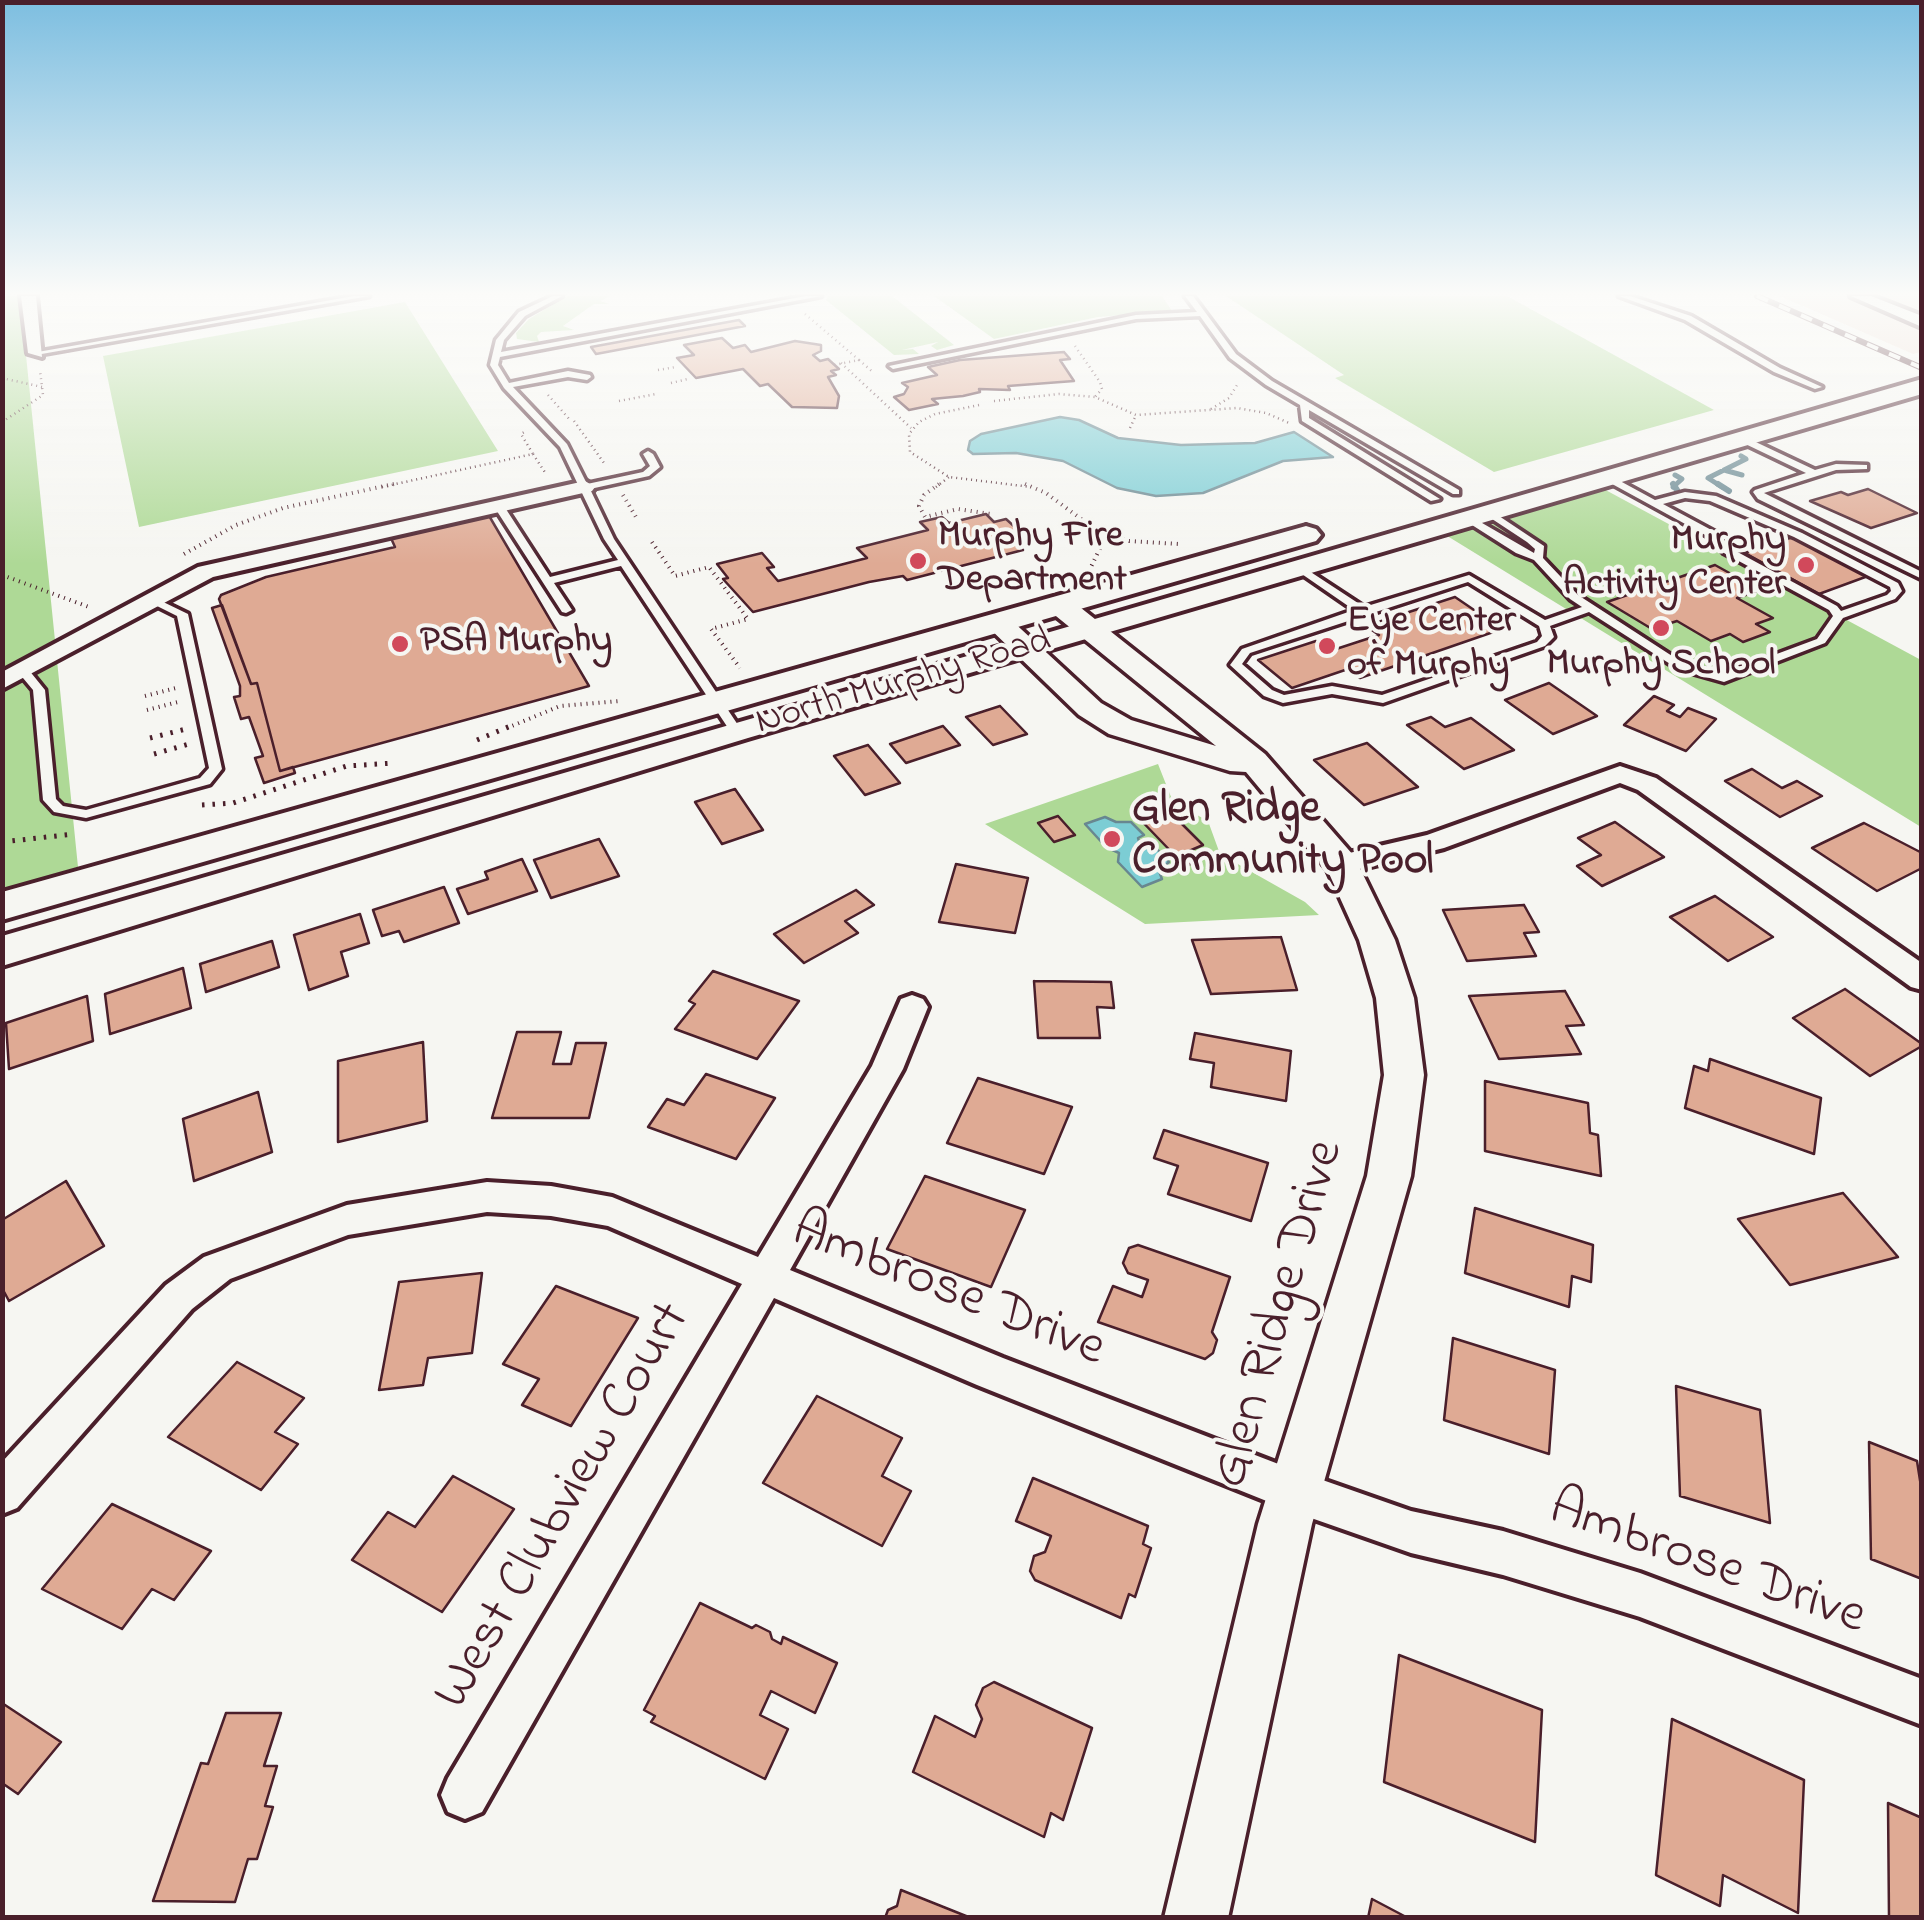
<!DOCTYPE html>
<html>
<head>
<meta charset="utf-8">
<style>
  body { margin:0 }
  #map { position:relative; width:1924px; height:1920px; overflow:hidden; background:#f6f6f2; font-family:"Indie Flower",sans-serif }
  canvas { display:block }
  .frame { position:absolute; inset:0; border:5px solid #4a1f2b; pointer-events:none }
</style>
</head>
<body>
<div id="map">
<canvas width="1924" height="1920"></canvas>
<div class="frame"></div>
</div>
<script>
const c = document.querySelector('canvas').getContext('2d');
c.lineJoin = 'round';
function fillPath(path, color) { c.fillStyle = color; c.fill(path, 'evenodd'); }
const toPath = rows => new Path2D(rows.map(r => 'M' + r).join(''));
function trace(path, color, width, dash) { c.strokeStyle = color; c.lineWidth = width; c.lineCap = dash ? 'butt' : 'round'; c.setLineDash(dash || []); c.stroke(path); }
function drawText(font, color, halo, rows, align = 'center') {
  c.font = font + ' "Indie Flower",sans-serif'; c.lineWidth = 8; c.setLineDash([]); c.textBaseline = 'middle'; c.strokeStyle = halo; c.fillStyle = color; for (const [text, x, y, turn = 0] of rows) {
    c.save(); c.translate(x, y); c.rotate((+turn || 0) * Math.PI / 180); c.textAlign = isNaN(turn) ? turn : align; if (halo) c.strokeText(text, 0, 0); c.fillText(text, 0, 0); c.restore();
  }
}
fillPath(toPath([
  [1780,296,1921,296,1921,352,1913,354]
]), '#efdfd6');
fillPath(toPath([
  [2,296,20,296,78,867,3,889],
  [567,296,610,296,600,301,609,304,594,304,563,326,574,330,541,332,537,336,539,342,517,339,516,333,529,319],
  [828,296,892,296,954,345,937,350,931,346,938,342,902,350,913,349,919,354,894,355,826,300],
  [934,296,1162,296,1172,311,1098,317,994,339],
  [1226,296,1507,296,1714,410,1494,472,1335,378,1344,375],
  [405,302,498,451,139,527,103,356],
  [1600,487,1921,660,1921,827,1444,534],
  [1158,764,1173,802,1208,821,1220,854,1305,902,1319,915,1145,924,985,824]
]), '#aed996');
const water = toPath([
  [1060,417,1079,420,1118,438,1181,445,1255,443,1294,432,1333,457,1283,461,1203,493,1156,496,1117,488,1063,461,1016,453,973,454,968,450,970,441,981,434,1060,417],
  [1105,817,1116,822,1131,822,1144,835,1138,838,1140,845,1156,848,1169,862,1159,871,1162,879,1142,887,1118,862,1119,853,1106,847,1085,824,1105,817]
]);
fillPath(water, '#7ccdd4');
trace(water, '#688790', 2.5);
trace(toPath([
  [1724,470,1742,475],
  [1673,487,1682,479,1675,475],
  [1722,487,1708,478,1746,459,1741,456]
]), '#688790', 5);
trace(toPath([
  [1673,484,1677,490],
  [1718,484,1729,491]
]), '#688790', 6);
const building = toPath([
  [739,320,745,326,596,354,591,347,739,320],
  [722,338,733,348,745,345,751,352,795,341,821,345,821,351,813,355,820,361,828,359,839,369,831,371,836,375,828,377,839,396,837,408,792,407,768,384,760,386,743,369,696,378,677,358,694,355,684,345,722,338],
  [1064,352,1070,359,1060,360,1074,381,1008,386,1010,390,979,389,980,392,963,396,932,399,938,404,909,410,894,397,904,394,908,387,902,383,937,375,928,367,960,360,1064,352],
  [1868,489,1917,513,1871,528,1810,501,1841,492,1848,495,1868,489],
  [488,514,589,686,280,771,257,683,251,684,219,599,221,595,266,577,395,547,390,536,488,514],
  [986,514,994,522,1006,519,1027,538,1014,541,1023,550,907,580,903,576,869,582,753,612,723,579,728,578,717,564,762,553,774,567,767,568,778,581,867,558,857,548,928,530,920,522,942,517,949,523,986,514],
  [1793,537,1868,576,1819,594,1745,553,1793,537],
  [1715,565,1760,590,1737,598,1773,618,1756,624,1770,632,1743,642,1730,634,1711,641,1677,621,1652,629,1607,602,1715,565],
  [1455,597,1502,629,1360,678,1348,669,1292,688,1258,660,1316,641,1330,651,1379,635,1366,626,1455,597],
  [222,605,251,684,257,683,280,771,293,767,295,773,264,783,255,758,263,756,249,717,241,719,234,697,240,696,240,686,212,608,222,605],
  [1549,683,1597,716,1553,734,1505,700,1549,683],
  [1654,696,1674,705,1667,711,1680,717,1688,708,1716,719,1686,751,1624,725,1654,696],
  [1000,706,1027,734,993,745,966,717,1000,706],
  [1431,717,1445,727,1471,718,1514,750,1464,769,1407,725,1431,717],
  [943,726,960,745,906,763,890,744,943,726],
  [1367,743,1418,787,1364,805,1314,760,1367,743],
  [868,745,900,783,865,795,834,756,868,745],
  [1752,769,1782,788,1797,781,1822,796,1780,817,1725,781,1752,769],
  [735,789,763,830,722,844,695,802,735,789],
  [1146,806,1155,815,1169,811,1203,845,1189,851,1199,861,1185,866,1132,811,1146,806],
  [1058,816,1075,835,1054,842,1038,823,1058,816],
  [1615,822,1664,857,1602,886,1577,866,1601,855,1578,838,1615,822],
  [1864,823,1922,853,1922,868,1877,891,1812,848,1864,823],
  [599,839,619,876,551,898,534,860,599,839],
  [522,859,537,891,468,914,457,889,488,879,485,872,522,859],
  [956,864,1028,878,1015,933,939,922,956,864],
  [444,887,459,923,404,942,399,931,382,936,373,910,444,887],
  [856,890,874,905,845,921,858,933,804,963,774,934,856,890],
  [1715,896,1773,937,1728,961,1670,917,1715,896],
  [1524,905,1539,932,1524,933,1536,956,1467,961,1443,910,1524,905],
  [360,914,369,943,341,952,348,976,309,990,294,935,360,914],
  [1281,937,1297,990,1211,994,1192,940,1281,937],
  [272,941,279,967,206,992,200,964,272,941],
  [183,968,191,1008,110,1034,105,994,183,968],
  [713,971,799,1001,757,1059,675,1029,695,1004,689,1001,713,971],
  [1034,981,1111,982,1114,1008,1097,1007,1100,1038,1038,1038,1034,981],
  [1845,989,1922,1044,1922,1046,1870,1076,1793,1018,1845,989],
  [1565,991,1584,1025,1566,1026,1581,1054,1499,1059,1469,996,1565,991],
  [87,996,93,1041,9,1069,6,1023,87,996],
  [517,1032,561,1032,553,1064,571,1064,576,1043,606,1043,589,1118,492,1118,517,1032],
  [1195,1033,1291,1051,1286,1101,1211,1087,1214,1063,1190,1059,1195,1033],
  [423,1042,427,1121,338,1142,338,1061,423,1042],
  [1710,1059,1821,1098,1814,1154,1685,1108,1694,1066,1708,1071,1710,1059],
  [706,1074,775,1098,736,1159,648,1127,667,1099,684,1105,706,1074],
  [978,1078,1072,1107,1044,1174,947,1143,978,1078],
  [1485,1081,1588,1103,1590,1133,1598,1135,1601,1176,1485,1151,1485,1081],
  [258,1092,272,1152,194,1181,183,1119,258,1092],
  [1164,1130,1268,1163,1251,1221,1168,1194,1178,1166,1154,1158,1164,1130],
  [925,1176,1025,1210,991,1287,887,1249,925,1176],
  [66,1181,104,1246,9,1301,2,1288,2,1220,66,1181],
  [1843,1193,1898,1257,1790,1285,1738,1219,1843,1193],
  [1475,1208,1593,1245,1591,1282,1572,1276,1569,1307,1465,1273,1475,1208],
  [1138,1245,1230,1277,1212,1332,1217,1340,1213,1353,1205,1359,1098,1322,1113,1286,1142,1297,1148,1280,1128,1273,1123,1263,1129,1248,1138,1245],
  [482,1273,472,1353,428,1358,423,1385,379,1390,399,1282,482,1273],
  [556,1286,638,1318,571,1426,522,1405,539,1379,503,1364,556,1286],
  [1453,1338,1555,1370,1549,1454,1444,1420,1453,1338],
  [237,1362,304,1398,275,1432,298,1444,261,1490,168,1437,237,1362],
  [1676,1386,1760,1410,1770,1523,1680,1496,1676,1386],
  [817,1396,902,1438,882,1476,911,1491,882,1546,763,1483,817,1396],
  [1869,1442,1917,1461,1922,1493,1922,1579,1871,1559,1869,1442],
  [453,1476,514,1509,442,1612,352,1560,388,1512,415,1527,453,1476],
  [1033,1478,1148,1526,1143,1544,1151,1548,1135,1597,1129,1594,1121,1618,1035,1580,1030,1571,1034,1556,1045,1552,1051,1536,1016,1521,1033,1478],
  [112,1504,211,1551,174,1600,152,1589,122,1629,42,1589,112,1504],
  [700,1603,752,1628,756,1625,770,1632,772,1639,781,1644,783,1637,837,1663,815,1713,771,1691,760,1715,788,1729,765,1779,651,1722,655,1716,644,1710,700,1603],
  [1399,1655,1542,1710,1535,1842,1384,1782,1399,1655],
  [994,1682,1092,1728,1063,1820,1051,1813,1044,1837,913,1772,935,1716,975,1737,982,1719,976,1705,983,1688,994,1682],
  [2,1703,61,1742,18,1794,2,1783,2,1703],
  [226,1713,281,1713,264,1766,277,1766,265,1806,273,1807,257,1859,248,1859,235,1902,153,1901,201,1763,208,1764,226,1713],
  [1672,1719,1804,1780,1798,1913,1723,1875,1720,1906,1656,1875,1672,1719],
  [1888,1803,1922,1818,1922,1918,1889,1918,1888,1803],
  [901,1890,971,1918,885,1918,888,1910,897,1906,901,1890],
  [1372,1899,1408,1918,1368,1918,1372,1899]
]);
fillPath(building, '#dfaa94');
trace(building, '#4a1f2b', 2.5);
const service = toPath([
  [354,296,369,296,36,355,32,353,354,296],
  [553,296,562,296,525,316,504,340,501,352,806,296,821,296,500,357,498,365,509,383,568,371,590,375,591,377,587,380,568,377,513,387,567,444,587,484,643,472,650,466,643,454,648,451,653,454,660,467,649,476,590,489,614,539,742,731,740,734,732,734,621,566,554,583,572,610,566,613,562,612,493,505,502,503,550,577,618,560,604,539,560,447,504,388,490,365,496,340,519,312,553,296],
  [1185,296,1193,296,1236,354,1272,381,1459,490,1459,494,1453,494,1309,410,1309,418,1440,499,1431,501,1302,421,1300,405,1266,385,1230,358,1200,316,1136,319,893,369,889,366,1136,315,1197,312,1185,296],
  [1619,296,1630,296,1691,316,1780,368,1822,387,1815,389,1774,372,1685,320,1619,296],
  [1737,436,1743,436,1815,470,1836,464,1867,465,1867,469,1836,470,1764,493,1922,572,1922,579,1758,499,1753,492,1755,490,1806,473,1737,440,1737,436],
  [1603,475,1609,475,1655,500,1685,492,1716,496,1802,533,1898,583,1902,591,1895,599,1843,618,1825,643,1724,682,1678,669,1589,612,1550,626,1554,637,1545,646,1383,703,1332,694,1283,703,1264,696,1230,665,1242,649,1354,610,1296,570,1296,566,1300,565,1364,607,1469,575,1545,620,1582,607,1570,599,1534,560,1516,553,1461,518,1470,516,1534,553,1535,549,1527,542,1483,513,1483,509,1487,508,1544,546,1543,558,1578,595,1686,665,1723,674,1817,639,1833,616,1829,610,1724,553,1709,537,1603,479,1603,475],
  [1685,498,1710,501,1794,537,1890,587,1891,591,1887,595,1841,611,1837,606,1732,549,1717,533,1663,504,1685,498],
  [1468,582,1539,626,1542,636,1537,642,1382,695,1332,686,1284,695,1272,690,1242,664,1250,653,1468,582],
  [155,598,188,614,222,769,210,784,86,818,54,812,43,800,33,690,18,672,20,669,28,669,45,690,56,799,63,806,86,810,200,778,209,768,177,616,151,603,151,599,155,598]
]);
const minor = toPath([
  [21,296,36,296,42,357,28,353,21,296],
  [1851,296,1871,296,1922,316,1922,327,1851,296],
  [585,481,595,487,592,491,213,577,2,689,2,672,198,567,585,481],
  [1620,766,1656,778,1922,963,1922,990,1911,987,1638,790,1620,783,1444,848,1342,873,1332,871,1328,864,1332,857,1427,835,1620,766],
  [912,995,923,999,928,1007,903,1069,790,1270,1003,1358,1294,1470,1411,1511,1503,1531,1640,1573,1922,1679,1922,1725,1640,1617,1503,1575,1411,1553,1294,1512,977,1385,774,1298,482,1812,465,1819,448,1812,441,1795,448,1778,742,1284,608,1226,551,1216,487,1212,348,1235,230,1279,192,1309,17,1508,2,1514,2,1462,166,1285,204,1257,347,1205,487,1182,551,1186,612,1197,758,1257,872,1066,901,999,912,995]
]);
const tertiary = toPath([
  [1061,598,1071,600,1265,754,1354,856,1395,940,1414,998,1424,1075,1411,1176,1312,1524,1228,1918,1164,1918,1258,1524,1367,1176,1384,1075,1376,998,1359,940,1327,869,1246,772,1230,771,1109,734,1079,715,984,623,988,617,1008,617,1101,703,1131,720,1216,746,1051,612,1047,606,1061,598]
]);
const secondary = toPath([
  [1922,379,1922,394,748,738,2,966,2,936,1922,379],
  [1306,526,1316,529,1321,535,1316,541,2,920,2,892,1306,526]
]);
trace(service, '#4a1f2b', 7);
trace(minor, '#4a1f2b', 8);
trace(tertiary, '#4a1f2b', 7);
trace(secondary, '#4a1f2b', 8);
trace(toPath([
  [805,314,859,360,834,365],
  [1075,346,1100,382,1102,389,1095,397],
  [859,360,874,373],
  [841,363,911,428],
  [658,370,676,367],
  [2,378,42,387],
  [671,383,688,379],
  [548,395,571,421],
  [619,401,656,394],
  [994,401,1059,394,1095,397,1136,415,1237,408,1266,413,1289,423],
  [979,405,935,414,919,422,909,434,910,452,949,477,1031,487],
  [1211,409,1229,398,1237,385],
  [574,421,604,463],
  [2,422,43,395,40,371],
  [1130,428,1136,415],
  [533,454,546,474],
  [382,487,533,454,521,434,526,431],
  [936,487,949,477]
]), '#4a1f2b', 2.5, [1, 4]);
trace(toPath([
  [939,484,924,495,919,506,925,517,958,509,991,514],
  [1025,484,1046,493,1100,533,1129,541,1179,544],
  [623,495,636,517],
  [652,542,675,576,709,567,748,619,711,629,740,668],
  [184,554,236,525,283,508,394,484],
  [1089,571,1102,544,1100,533],
  [2,575,89,607],
  [145,696,176,688],
  [147,710,178,702],
  [507,728,560,706,619,701]
]), '#4a1f2b', 4, [1, 5]);
trace(toPath([
  [150,738,186,729],
  [477,740,513,725],
  [154,754,189,744],
  [202,805,233,803,347,766,394,763],
  [2,842,74,834]
]), '#4a1f2b', 5, [2.5, 8]);
fillPath(service, '#f6f6f2');
fillPath(minor, '#f6f6f2');
fillPath(tertiary, '#f6f6f2');
fillPath(secondary, '#f6f6f2');
const rail = toPath([
  [1757,296,1922,368]
]);
trace(rail, '#4a1f2b', 6);
trace(rail, '#f6f6f2', 4, [12]);
const sky = c.createLinearGradient(0, 0, 0, 564);
sky.addColorStop(0, '#7dbee0');
sky.addColorStop(0.52, '#fbfbf9');
sky.addColorStop(1, '#fbfbf900');
c.fillStyle = sky;
c.fillRect(0, 0, 1924, 564);
for (const [x, y, r, color] of [
  [918,561,10,"#d1495b"],
  [1806,565,10,"#d1495b"],
  [1661,628,10,"#d1495b"],
  [400,644,10,"#d1495b"],
  [1327,646,10,"#d1495b"],
  [1112,839,10,"#d1495b"]
]) { const dot = new Path2D(); dot.arc(x, y, r, 0, 2 * Math.PI); c.fillStyle = color; c.fill(dot); trace(dot, '#f6f6f2', 4); }
drawText('bold 38px', '#4a1f2b', '#f6f6f2', [
  ["Murphy Fire",938,539],
  ["Department",938,583],
  ["Murphy",1786,543,"right"],
  ["Activity Center",1786,587,"right"],
  ["Eye Center",1347,624],
  ["of Murphy",1347,668],
  ["PSA Murphy",420,644],
  ["Murphy School",1661,667,"center"]
], 'left');
drawText('38px', '#4a1f2b', '#f6f6f2', [
  ["North Murphy Road",904,684,-16]
]);
drawText('bold 45px', '#4a1f2b', '#f6f6f2', [
  ["Glen Ridge",1132,813],
  ["Community Pool",1132,865]
], 'left');
drawText('55px', '#4a1f2b', '#f6f6f2', [
  ["Ambrose Drive",947,1293,22],
  ["Glen Ridge Drive",1282,1315,-74],
  ["West Clubview Court",566,1508,-60],
  ["Ambrose Drive",1706,1566,20]
]);
</script>
</body>
</html>
